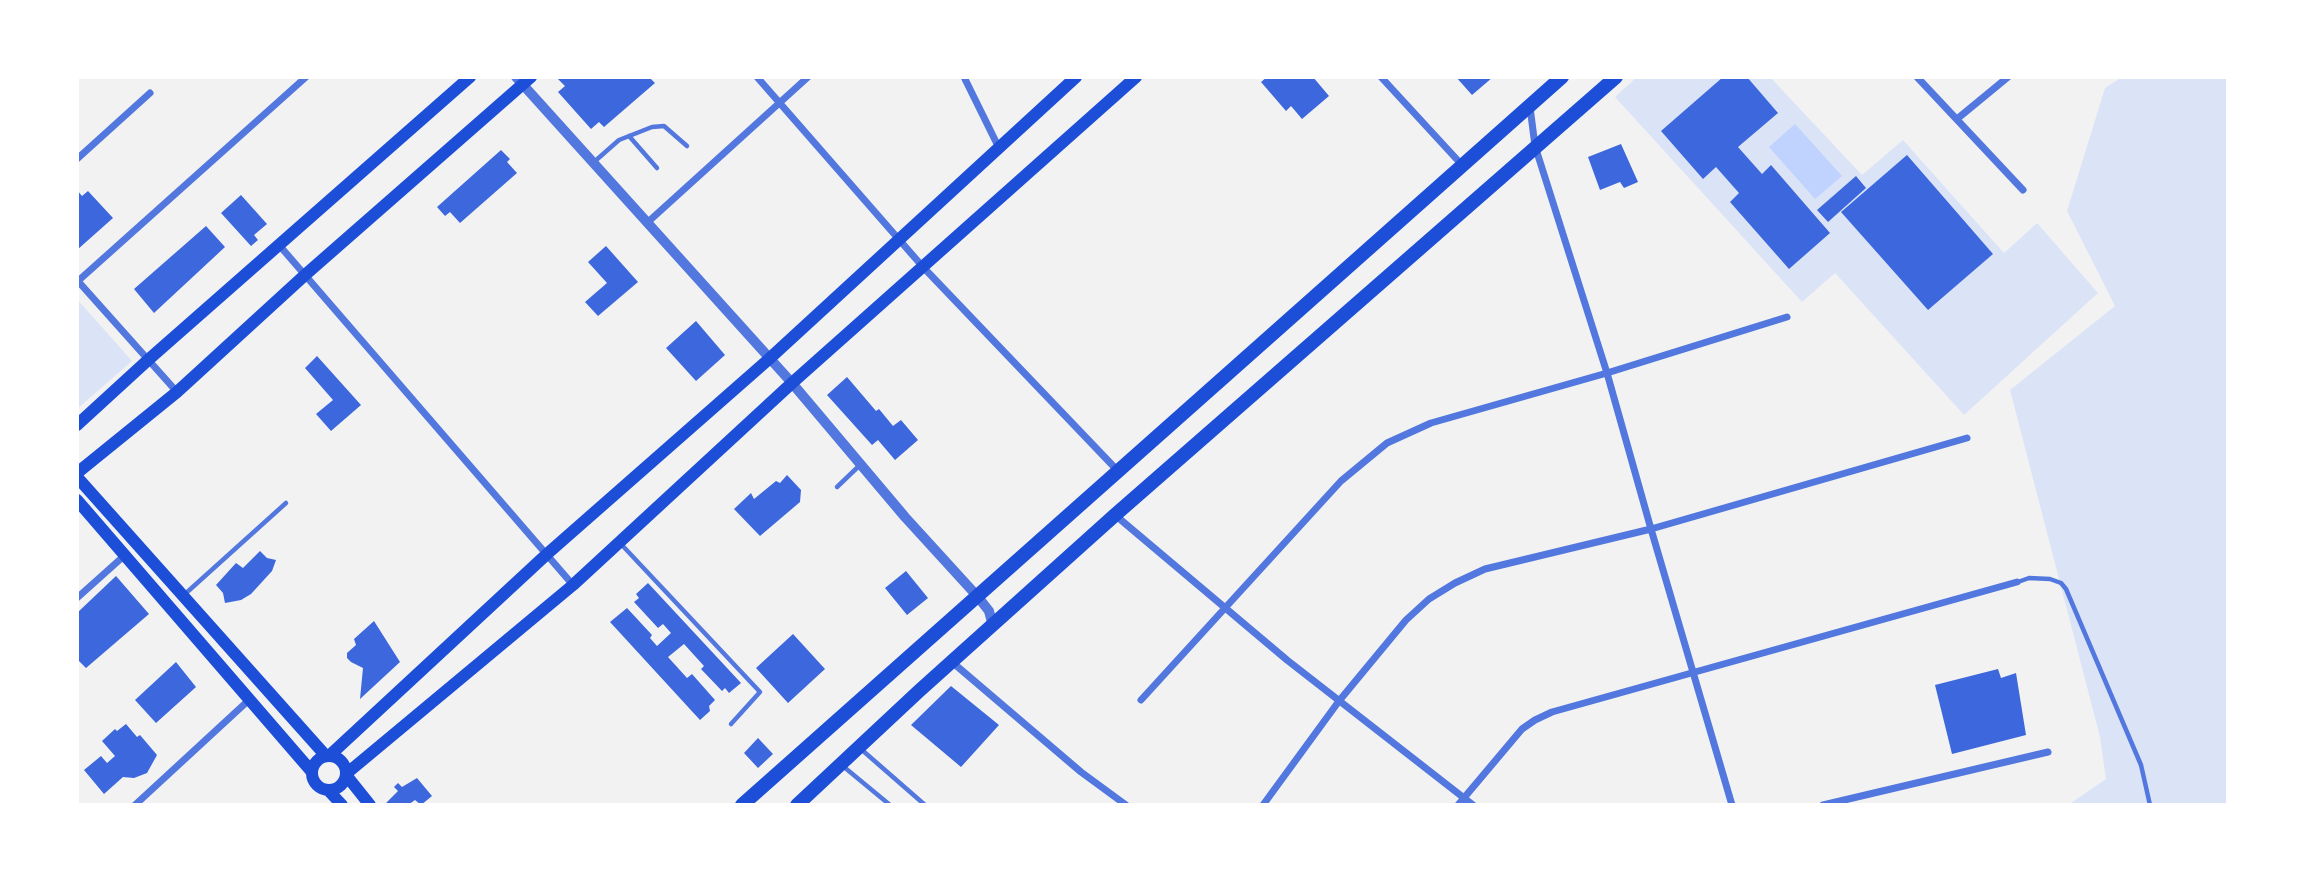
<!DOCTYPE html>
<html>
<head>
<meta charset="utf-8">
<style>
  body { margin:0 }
  #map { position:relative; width:2305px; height:882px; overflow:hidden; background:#f2f2f2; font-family:Figtree,sans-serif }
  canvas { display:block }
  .frame { position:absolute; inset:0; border:79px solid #fff; pointer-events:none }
</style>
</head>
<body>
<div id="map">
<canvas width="2305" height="882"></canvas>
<div class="frame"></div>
</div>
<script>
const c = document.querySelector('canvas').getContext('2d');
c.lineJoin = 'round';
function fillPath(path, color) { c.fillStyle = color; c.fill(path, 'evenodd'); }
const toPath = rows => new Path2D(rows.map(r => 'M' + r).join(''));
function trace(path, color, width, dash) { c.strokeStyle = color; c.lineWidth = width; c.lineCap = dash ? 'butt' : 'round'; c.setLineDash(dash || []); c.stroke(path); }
fillPath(toPath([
  [1637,77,1770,77,1862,175,1903,140,2004,253,2037,223,2098,293,1964,415,1835,273,1802,302,1615,97],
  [2122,77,2228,77,2228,805,2068,805,2106,779,2100,737,2010,390,2115,306,2067,211,2105,88],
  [77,299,132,361,77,409]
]), '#dbe4f7');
fillPath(toPath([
  [1795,124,1842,176,1815,199,1769,147]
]), '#bfd3fe');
fillPath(toPath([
  [556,77,649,77,655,83,604,127,599,122,591,129,558,92,565,86],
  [1267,77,1313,77,1329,96,1302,119,1291,106,1286,111,1261,82],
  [1456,77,1493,77,1472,95],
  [1723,77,1747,77,1778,113,1738,147,1762,174,1771,165,1830,233,1789,269,1730,202,1739,193,1716,167,1703,179,1661,131],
  [1621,144,1638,182,1624,188,1620,182,1600,190,1588,157],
  [501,150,510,159,507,162,517,173,460,223,450,212,445,216,437,207],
  [1907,155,1993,254,1928,310,1841,212],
  [1856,176,1866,188,1828,222,1817,210],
  [77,190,82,196,88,191,113,218,77,250],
  [241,195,267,224,254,235,258,240,251,246,221,213],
  [206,226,225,247,154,313,134,289],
  [606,246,638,282,598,316,585,302,607,283,588,262],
  [696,321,725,355,696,381,666,348],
  [317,356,361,405,331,431,316,414,333,400,305,368],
  [847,377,876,411,879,409,893,426,901,420,918,440,895,460,878,440,872,445,827,395],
  [787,475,801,490,800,502,760,536,734,509,751,493,754,499,776,481,780,483],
  [260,551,267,558,276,560,272,571,251,594,241,600,225,603,223,593,216,585,236,563,243,568],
  [906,571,928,598,907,615,885,588],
  [116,576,149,614,86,668,77,659,77,613],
  [648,583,741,683,729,693,725,688,722,691,701,669,704,666,684,644,668,657,687,678,692,674,715,700,709,706,710,711,700,720,610,622,627,608,652,635,650,638,657,646,671,633,663,624,658,628,634,602,639,598,636,594],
  [374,621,400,662,360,699,363,668,351,662,347,658,347,653,356,645,354,639],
  [793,634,825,669,788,703,756,668],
  [176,662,196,687,156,723,135,700],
  [1998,669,2001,678,2016,673,2026,735,1952,754,1935,685],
  [951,686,999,725,961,767,911,725],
  [126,724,137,737,140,735,157,755,147,773,134,778,123,777,104,794,84,770,101,756,107,763,115,756,102,741,115,729,117,731],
  [758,738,773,754,758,768,744,753],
  [417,778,432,796,421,805,415,800,408,805,384,805,398,791,394,787,398,783,402,787]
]), '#3d67dc');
trace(toPath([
  [629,136,657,168],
  [594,162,619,140,652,127,664,126,687,146],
  [837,487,860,465],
  [620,543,760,692,731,724],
  [2018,582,2029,578,2050,579,2061,583,2066,589,2141,765,2150,805],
  [185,594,286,503],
  [862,750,925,805],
  [844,767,890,805]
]), '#5277de', 4.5);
trace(toPath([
  [757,77,923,267,1117,470],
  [964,77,998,146],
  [1381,77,1462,165],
  [1917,77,2023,190],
  [1530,107,1535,146,1607,373,1651,529,1732,805],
  [1957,119,2008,77],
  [77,159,150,93],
  [648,222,808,77],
  [279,245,573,585],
  [77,280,177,392],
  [78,281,306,77],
  [1115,515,1287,660,1473,805],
  [77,598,125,555],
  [952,662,1081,772,1126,805],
  [1141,700,1341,481,1387,443,1431,423,1607,373,1787,317],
  [135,805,250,699],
  [1263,805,1339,701,1406,620,1429,599,1455,583,1485,569,1651,529,1967,438],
  [1458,805,1522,729,1535,720,1552,712,2017,582],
  [1823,805,2048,752]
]), '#5277de', 7);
trace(toPath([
  [516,77,792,383,905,517,978,597,989,611,993,626]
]), '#5277de', 10);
trace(toPath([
  [77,425,148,360,470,77],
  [77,473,177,392,305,275,531,77],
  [77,477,326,756],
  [77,500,312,772],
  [329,756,547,554,769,359,1076,77],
  '312 773a17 17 0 1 1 34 0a17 17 0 1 1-34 0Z',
  [346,774,573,585,792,383,1136,77],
  [346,775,370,805],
  [328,790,342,805]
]), '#1d4ed8', 12);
trace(toPath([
  [742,805,1562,77],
  [797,805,919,691,1115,515,1616,77]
]), '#1d4ed8', 14);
</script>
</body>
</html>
